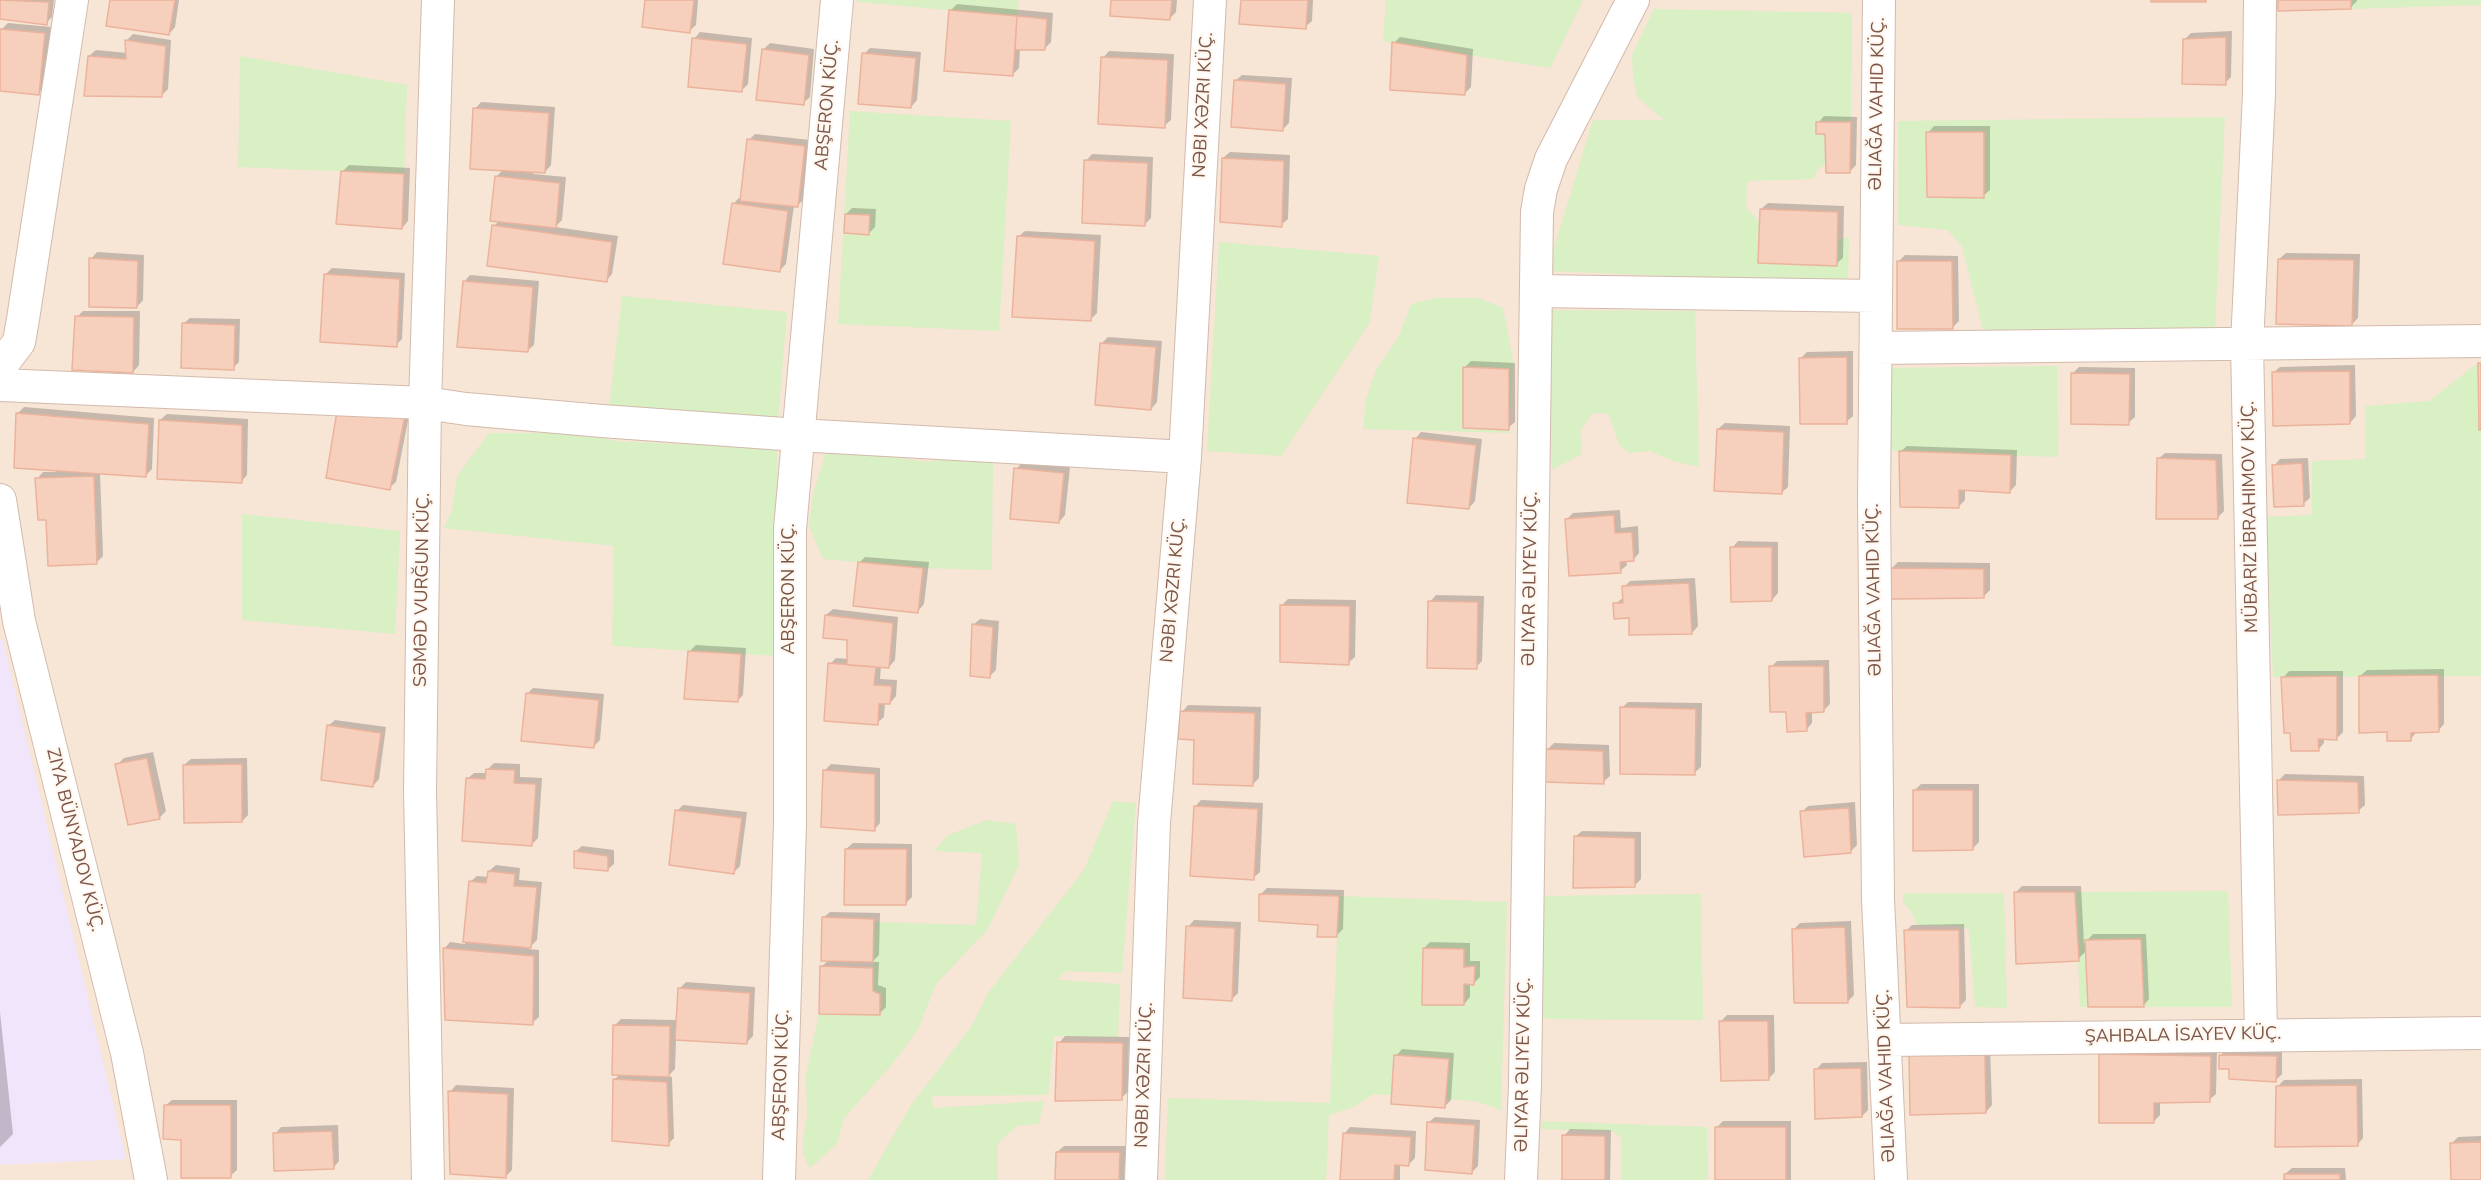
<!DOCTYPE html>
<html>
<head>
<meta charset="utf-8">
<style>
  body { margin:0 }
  canvas { display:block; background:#fef4e8 }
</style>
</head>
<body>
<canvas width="2481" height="1180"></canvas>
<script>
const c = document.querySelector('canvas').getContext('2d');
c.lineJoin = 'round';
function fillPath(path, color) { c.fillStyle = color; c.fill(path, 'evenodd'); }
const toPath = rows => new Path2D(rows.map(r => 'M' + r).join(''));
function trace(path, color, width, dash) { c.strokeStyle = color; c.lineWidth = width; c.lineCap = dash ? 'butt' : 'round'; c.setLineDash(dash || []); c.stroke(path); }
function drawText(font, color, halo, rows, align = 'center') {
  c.font = font + ' "Nunito Sans",sans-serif'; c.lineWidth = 4.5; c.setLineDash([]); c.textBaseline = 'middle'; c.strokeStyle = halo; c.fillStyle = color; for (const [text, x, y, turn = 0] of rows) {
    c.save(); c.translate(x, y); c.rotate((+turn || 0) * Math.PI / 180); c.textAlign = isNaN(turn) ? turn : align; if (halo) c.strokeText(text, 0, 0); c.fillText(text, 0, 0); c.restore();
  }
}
fillPath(toPath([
  [0,0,2481,0,2481,1180,0,1180]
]), '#f7e5d6');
fillPath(toPath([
  [0,640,3,640,126,1159,0,1165]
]), '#f1e5fb');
fillPath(toPath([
  [857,0,1018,0,1017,16,857,2],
  [1386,0,1583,0,1550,68,1383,41],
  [2351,0,2481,0,2481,5,2351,9],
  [1654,9,1852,13,1851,122,1816,122,1816,134,1825,134,1826,164,1817,170,1814,179,1747,181,1746,208,1759,221,1837,240,1849,237,1848,283,1547,271,1593,120,1664,120,1637,97,1633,76,1632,55],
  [240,56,407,85,404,174,238,167],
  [850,111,1011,121,999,331,838,324],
  [2225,117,2215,328,1983,330,1962,246,1947,230,1898,225,1898,121],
  [1219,242,1379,256,1370,322,1281,456,1207,451],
  [622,296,787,312,778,421,609,407],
  [1435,298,1479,298,1503,308,1513,361,1509,433,1363,429,1366,399,1376,370,1399,336,1411,304],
  [1548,310,1695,311,1699,467,1673,461,1650,451,1629,453,1619,445,1609,414,1593,413,1580,431,1582,454,1552,470],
  [2478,363,2481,363,2481,676,2273,677,2266,517,2312,515,2312,461,2366,459,2365,406,2429,401],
  [2057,366,2058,457,1890,451,1889,368],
  [489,433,564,433,592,435,616,441,777,449,776,656,612,646,614,546,444,528,452,510,457,476],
  [826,452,853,452,928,462,965,455,993,462,992,570,923,568,823,559,809,526,813,494],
  [242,514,400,531,395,634,242,620],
  [1113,801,1136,803,1122,973,1065,971,1057,980,1120,984,1118,1037,1054,1036,1048,1095,932,1096,933,1108,1044,1101,1039,1124,1017,1126,998,1143,998,1180,868,1180,911,1105,972,1026,988,993,1084,870],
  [987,820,1016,824,1019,865,987,930,936,984,918,1029,893,1063,844,1118,837,1144,810,1168,803,1155,803,1141,807,1117,806,1075,819,1014,880,1015,880,994,873,991,874,922,976,925,982,853,934,851,948,835],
  [2228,891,2232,1007,2080,1007,2075,892],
  [1903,893,2004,893,2007,1008,1975,1007,1969,930,1959,926,1917,925,1911,911,1903,902],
  [1701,894,1703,1020,1542,1019,1543,896],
  [1339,896,1507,902,1501,1110,1475,1101,1374,1094,1353,1107,1329,1115,1326,1180,1165,1180,1168,1098,1330,1103],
  [1541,1121,1707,1127,1708,1180,1621,1180,1621,1138,1613,1131,1541,1129]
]), '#d9efc4');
fillPath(toPath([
  [0,0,54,0,52,17,46,23,0,18],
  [112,0,179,0,175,27,169,34],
  [647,0,698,0,696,25,689,31],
  [1113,0,1177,0,1176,12,1170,18],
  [1242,0,1313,0,1312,21,1305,27],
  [2279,0,2357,0,2357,1,2351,7],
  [957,4,1053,13,1051,42,1045,48,1020,48,1019,68,1013,74,950,11],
  [8,23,51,27,45,87,38,93,0,89,1,30],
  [2232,31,2231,77,2225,83,2185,39,2191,33],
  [700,32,752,38,748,84,741,91,694,39],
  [133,34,171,40,168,89,161,96,89,56,96,50,127,53,127,40],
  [1400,37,1473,49,1471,87,1464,94,1394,43],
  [770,43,814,49,810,97,803,103,763,50],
  [870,48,921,52,917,100,911,107,864,54],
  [1109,51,1174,54,1171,120,1164,126,1103,58],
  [1242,75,1292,78,1289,123,1283,129,1235,81],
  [481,102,555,107,551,165,545,172,533,171,533,174,566,177,562,220,555,227,618,236,612,274,606,281,494,226,499,221,496,177,504,169,475,109],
  [1824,116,1857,117,1856,165,1850,171,1826,133,1818,123],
  [1934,126,1990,126,1990,190,1983,196,1928,133],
  [755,134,810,140,804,199,797,206,794,205,786,264,780,270,733,204,739,198,742,198,749,140],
  [1230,152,1290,155,1288,219,1281,225,1223,158],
  [1092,154,1153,157,1151,218,1145,224,1086,161],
  [349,165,410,168,408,221,402,228,342,172],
  [1768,203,1844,206,1843,258,1836,264,1761,209],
  [852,208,876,209,875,227,869,233,846,214],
  [1025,231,1101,235,1097,313,1090,320,1018,237],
  [97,252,144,255,143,300,137,307,91,259],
  [2286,253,2360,254,2358,318,2352,324,2279,259],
  [1905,255,1958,256,1959,321,1952,328,1899,261],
  [332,268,405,273,402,339,396,345,325,275],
  [470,275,539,281,534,345,527,351,464,282],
  [83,311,140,311,139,365,133,372,77,317],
  [190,318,240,319,239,362,233,368,183,324],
  [1108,337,1162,341,1157,402,1151,409,1102,343],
  [1853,351,1853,416,1846,422,1800,359,1807,352],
  [1471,361,1515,363,1515,422,1508,428,1464,368],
  [2355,365,2356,416,2350,423,2273,373,2280,367],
  [2079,367,2135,368,2135,417,2128,423,2072,374],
  [24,407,154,418,152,469,145,476,100,473,103,556,97,562,47,518,37,479,43,472,56,472,56,470,18,413],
  [410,410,396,482,389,488,327,477],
  [167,414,248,419,247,475,241,482,160,420],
  [1725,423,1790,426,1788,487,1781,493,1718,429],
  [1421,432,1482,439,1475,501,1469,508,1415,439],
  [1907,446,2017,450,2016,485,2010,491,1965,489,1965,500,1959,506,1900,452],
  [2165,453,2222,454,2224,511,2218,517,2158,459],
  [2308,458,2310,498,2303,504,2274,466,2280,459],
  [1022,463,1070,467,1065,515,1059,522,1016,469],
  [1620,510,1621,528,1638,526,1639,553,1633,560,1626,560,1627,565,1620,571,1567,519,1573,513],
  [1738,541,1778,542,1778,593,1772,600,1732,548],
  [865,557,929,562,924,604,918,611,859,563],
  [1898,562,1990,563,1990,590,1983,597,1892,568],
  [1695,578,1698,626,1692,633,1630,616,1615,604,1624,597,1624,587,1630,581],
  [1436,595,1484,596,1482,661,1476,667,1430,602],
  [1288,599,1356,600,1355,657,1348,663,1282,605],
  [833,609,898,617,895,660,889,667,881,666,880,679,897,680,896,696,890,703,885,702,884,717,877,723,830,664,836,658,849,659,848,639,826,615],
  [980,619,999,621,996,670,989,677,973,625],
  [696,645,746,648,743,695,737,701,689,652],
  [1829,660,1830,704,1824,710,1812,711,1812,723,1806,730,1788,711,1771,667,1777,661],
  [2444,669,2444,724,2438,731,2417,731,2410,740,2389,731,2360,676,2367,670],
  [2289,671,2343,671,2343,732,2337,738,2324,738,2324,743,2318,750,2283,678],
  [533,688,604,694,600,740,594,746,527,694],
  [1628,702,1702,703,1701,767,1694,773,1622,708],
  [1188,705,1261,707,1259,778,1253,784,1196,738,1182,712],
  [335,720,386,727,379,779,373,786,328,726],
  [1554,743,1609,745,1610,776,1603,782,1548,749],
  [153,752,166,811,160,817,129,823,117,765,124,758],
  [247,758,248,815,242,821,184,765,191,759],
  [494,763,520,764,520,777,542,778,538,838,532,844,467,779,474,773,488,773,488,769],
  [831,764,880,768,880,823,874,830,824,771],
  [2285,774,2364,776,2365,805,2358,811,2278,781],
  [1921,784,1979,784,1979,842,1972,849,1914,791],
  [1201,800,1263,803,1260,872,1253,878,1195,807],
  [1855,802,1857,845,1850,852,1802,812,1808,806],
  [683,805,747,812,740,866,734,872,677,811],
  [1582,831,1641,832,1641,879,1635,885,1575,837],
  [853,843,912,844,912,897,905,904,846,849],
  [582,846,614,850,614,864,607,870,575,852],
  [496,865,520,868,519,880,542,882,537,940,528,949,539,950,539,1017,532,1023,444,949,450,942,465,944,470,882,477,876,489,877,489,871],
  [2022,886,2081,886,2084,944,2093,934,2146,934,2149,999,2143,1006,2087,950,2078,959,2015,893],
  [1267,888,1344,890,1343,929,1336,936,1320,924,1261,894],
  [830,912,880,913,879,955,872,962,879,962,878,985,886,988,886,1007,879,1014,821,967,829,960,823,918],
  [1194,920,1241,922,1238,993,1232,999,1188,927],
  [1851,921,1854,995,1848,1001,1794,929,1800,923],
  [1964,924,1966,1000,1960,1006,1906,931,1912,925],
  [1430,942,1470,943,1470,961,1480,961,1480,977,1474,983,1470,983,1470,997,1464,1004,1424,948],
  [686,982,755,987,753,1036,746,1043,676,1039,675,1069,668,1076,672,1077,674,1138,668,1144,614,1080,620,1074,615,1025,621,1019,677,1020,680,988],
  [0,1012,13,1134,0,1147],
  [1727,1015,1774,1015,1775,1072,1768,1079,1721,1021],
  [1065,1036,1129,1037,1128,1092,1121,1098,1059,1043],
  [1990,1048,1992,1105,1986,1112,1912,1114],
  [2107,1048,2217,1050,2216,1094,2209,1100,2160,1101,2160,1115,2154,1121,2101,1055],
  [1402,1049,1454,1053,1451,1100,1444,1107,1396,1056],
  [2227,1049,2282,1050,2282,1074,2276,1080,2230,1068,2220,1056],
  [1867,1062,1868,1110,1862,1116,1816,1070,1822,1063],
  [2362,1079,2363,1138,2357,1145,2278,1086,2284,1080],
  [456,1085,514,1088,512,1170,506,1176,450,1092],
  [172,1100,237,1100,237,1170,230,1176,182,1138,165,1106],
  [1435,1117,1480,1120,1478,1166,1472,1172,1428,1123],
  [1723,1121,1791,1121,1791,1180,1717,1180,1716,1128],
  [338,1125,339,1161,333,1168,275,1134,281,1127],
  [1350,1127,1416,1131,1415,1158,1409,1164,1400,1164,1400,1180,1342,1180,1344,1134],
  [1570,1129,1611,1130,1610,1180,1563,1180,1564,1136],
  [2481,1136,2481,1180,2453,1180,2452,1143,2458,1137],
  [1064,1146,1126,1146,1124,1180,1057,1180,1057,1152],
  [2292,1168,2345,1168,2346,1180,2285,1180,2285,1174]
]), '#0003');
const building = toPath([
  [0,0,49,2,47,25,0,19,0,0],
  [110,0,175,0,169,35,106,26,110,0],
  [645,0,694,0,690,33,642,27,645,0],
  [1111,0,1172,0,1170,20,1110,16,1111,0],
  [1241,0,1308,0,1306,29,1239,24,1241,0],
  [2151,0,2206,0,2206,2,2151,2,2151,0],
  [2278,0,2351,0,2351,9,2278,11,2278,0],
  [949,10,1017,16,1013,76,944,71,949,10],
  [1017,16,1047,19,1045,50,1015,50,1017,16],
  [0,29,45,33,39,95,0,91,0,29],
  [2226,37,2226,85,2182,84,2183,39,2226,37],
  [692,38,747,44,742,92,688,87,692,38],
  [125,40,166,46,162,97,84,96,88,56,126,59,125,40],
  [1392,42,1467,55,1465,95,1390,90,1392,42],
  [762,49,809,55,804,105,756,100,762,49],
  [862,53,916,58,911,108,858,104,862,53],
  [1101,57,1168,60,1165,128,1098,124,1101,57],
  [1234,80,1286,84,1283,131,1231,127,1234,80],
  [473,108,549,113,545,173,470,169,473,108],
  [1816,122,1851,122,1850,173,1826,173,1825,134,1816,134,1816,122],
  [1926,132,1984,132,1984,198,1927,197,1926,132],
  [747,139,805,146,798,207,740,201,747,139],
  [1222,158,1284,161,1282,227,1220,222,1222,158],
  [1084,160,1148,163,1145,226,1082,223,1084,160],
  [341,171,404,174,402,229,336,224,341,171],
  [495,176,560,183,556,228,490,221,495,176],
  [732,203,788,211,780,272,723,264,732,203],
  [1760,209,1838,212,1837,266,1758,263,1760,209],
  [845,214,870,215,869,235,844,233,845,214],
  [492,225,612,242,607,282,487,266,492,225],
  [1017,236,1095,241,1091,321,1012,317,1017,236],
  [89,258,138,261,137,308,89,307,89,258],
  [2278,259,2354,260,2352,326,2276,324,2278,259],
  [1897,261,1952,261,1953,329,1897,329,1897,261],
  [324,274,400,279,397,347,320,342,324,274],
  [463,281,533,287,528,352,457,347,463,281],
  [75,316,134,317,133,373,72,370,75,316],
  [182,323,235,325,234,370,181,368,182,323],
  [1100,343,1156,347,1151,410,1095,405,1100,343],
  [1847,357,1847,424,1800,424,1799,358,1847,357],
  [2478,363,2481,363,2481,430,2479,430,2478,363],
  [1463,367,1509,369,1509,430,1463,428,1463,367],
  [2350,371,2350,424,2273,426,2272,372,2350,371],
  [2071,373,2130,374,2129,425,2071,424,2071,373],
  [337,411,405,416,390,490,326,478,337,411],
  [16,413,149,424,146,477,14,468,16,413],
  [159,420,242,425,242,483,157,479,159,420],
  [1717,429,1784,432,1782,494,1714,491,1717,429],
  [1413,438,1476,445,1469,509,1407,503,1413,438],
  [1899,451,2011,455,2010,493,1959,490,1959,508,1900,507,1899,451],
  [2157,458,2216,460,2218,519,2156,519,2157,458],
  [2302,463,2304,506,2274,507,2272,465,2302,463],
  [1014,468,1064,473,1059,523,1010,519,1014,468],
  [94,476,97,564,48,566,46,520,38,520,35,478,94,476],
  [1614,515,1615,533,1632,532,1634,561,1620,562,1621,573,1569,576,1565,519,1614,515],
  [1730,547,1772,547,1772,601,1731,602,1730,547],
  [858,562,923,568,918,613,853,606,858,562],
  [1891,568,1984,569,1984,598,1891,599,1891,568],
  [1689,583,1692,634,1629,635,1629,618,1614,619,1613,603,1623,603,1622,586,1689,583],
  [1428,601,1478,602,1477,669,1427,668,1428,601],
  [1280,605,1350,606,1349,665,1280,662,1280,605],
  [825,615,893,623,889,668,847,665,847,640,823,638,825,615],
  [972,624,993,627,990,678,970,676,972,624],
  [688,651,741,654,738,702,684,699,688,651],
  [828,663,876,667,874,685,892,686,890,704,879,704,878,725,824,721,828,663],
  [1769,666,1824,666,1824,712,1806,713,1807,731,1787,732,1786,712,1770,712,1769,666],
  [2438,675,2439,732,2411,733,2411,741,2387,741,2387,732,2359,733,2359,676,2438,675],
  [2337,676,2337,740,2318,739,2319,751,2291,751,2290,733,2284,733,2281,677,2337,676],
  [526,693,599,700,594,748,521,741,526,693],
  [1620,707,1696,709,1695,775,1620,774,1620,707],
  [1180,711,1255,713,1253,786,1193,784,1194,740,1178,739,1180,711],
  [327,725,381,733,373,787,321,780,327,725],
  [1546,749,1603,751,1604,784,1545,782,1546,749],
  [147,758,160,819,128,825,115,764,147,758],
  [242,764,242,822,184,823,183,765,242,764],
  [486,769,515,770,514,783,536,784,532,846,462,841,466,778,485,779,486,769],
  [823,770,875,774,875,831,821,827,823,770],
  [2277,780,2358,782,2359,813,2278,815,2277,780],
  [1913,790,1973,790,1973,850,1913,851,1913,790],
  [1194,806,1258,809,1254,880,1190,876,1194,806],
  [1849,808,1851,853,1804,857,1800,811,1849,808],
  [675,810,742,818,734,874,669,865,675,810],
  [1574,836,1635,838,1635,887,1573,888,1574,836],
  [845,849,907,849,906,905,844,905,845,849],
  [574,851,608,856,608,871,574,868,574,851],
  [488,871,515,874,514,886,537,887,531,948,463,942,469,881,486,883,488,871],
  [2014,892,2075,892,2079,961,2016,964,2014,892],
  [1259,894,1339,896,1337,937,1317,937,1318,925,1259,921,1259,894],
  [822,917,874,919,873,962,821,961,822,917],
  [1186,926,1235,928,1232,1001,1183,998,1186,926],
  [1845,927,1848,1003,1794,1003,1792,929,1845,927],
  [1904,930,1959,930,1960,1008,1907,1007,1904,930],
  [2141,939,2144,1007,2088,1007,2085,940,2141,939],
  [443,948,534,956,533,1025,445,1020,443,948],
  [1423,948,1464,949,1464,967,1475,966,1474,985,1464,984,1464,1005,1422,1005,1423,948],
  [820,966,873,968,873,991,880,994,880,1015,819,1014,820,966],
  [678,988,750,993,747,1044,675,1040,678,988],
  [1719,1021,1768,1021,1769,1080,1721,1081,1719,1021],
  [613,1025,670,1026,669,1077,612,1075,613,1025],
  [1057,1042,1123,1043,1122,1100,1055,1101,1057,1042],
  [1909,1053,1985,1054,1986,1113,1910,1115,1909,1053],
  [2099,1054,2211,1056,2210,1102,2154,1103,2154,1123,2099,1123,2099,1054],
  [1394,1055,1449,1059,1445,1108,1391,1104,1394,1055],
  [2219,1055,2277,1056,2276,1082,2229,1079,2229,1069,2219,1069,2219,1055],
  [1861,1068,1862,1117,1815,1119,1814,1069,1861,1068],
  [613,1079,667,1082,669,1146,612,1141,613,1079],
  [2357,1085,2358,1146,2275,1147,2276,1086,2357,1085],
  [448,1091,508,1094,506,1178,450,1174,448,1091],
  [164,1105,231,1105,231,1178,181,1178,181,1140,163,1139,164,1105],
  [1427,1122,1475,1125,1472,1174,1425,1170,1427,1122],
  [1715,1127,1786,1127,1786,1180,1715,1180,1715,1127],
  [332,1131,334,1169,274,1171,273,1133,332,1131],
  [1343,1133,1411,1137,1409,1166,1395,1165,1394,1180,1340,1180,1343,1133],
  [1562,1135,1605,1136,1605,1180,1562,1180,1562,1135],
  [2481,1142,2481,1180,2451,1180,2450,1143,2481,1142],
  [1056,1152,1120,1152,1119,1180,1055,1180,1056,1152],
  [2284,1174,2340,1174,2340,1180,2284,1180,2284,1174]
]);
fillPath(building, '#f7cfbd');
trace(building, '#ebb39b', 1.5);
const minor = toPath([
  [1879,0,1874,501,1878,899,1891,1180],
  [2260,0,2259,94,2247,344,2261,1035],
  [1536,291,1876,296],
  [1876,348,2481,341],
  [0,367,19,342,23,319,72,0],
  [0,385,425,403,466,409,602,421,798,435,1185,457],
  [0,500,19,621,127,1053,151,1180],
  [1886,1040,2481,1033],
  [428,1180,420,791,425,403,438,0],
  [779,1180,790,824,790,529,837,0],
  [1141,1180,1154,823,1185,457,1210,0],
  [1521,1180,1525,1085,1537,212,1541,189,1551,159,1633,0]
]);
trace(minor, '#d3baac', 34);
trace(minor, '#fff', 32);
drawText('18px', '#7c5648', '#fff8f1', [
  ["ƏLIAĞA VAHID KÜÇ.",1878,104,-89],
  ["ABŞERON KÜÇ.",828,105,-85],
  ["NƏBI XƏZRI KÜÇ.",1204,105,-87],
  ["MÜBARIZ İBRAHIMOV KÜÇ.",2251,517,-91],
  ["ƏLIYAR ƏLIYEV KÜÇ.",1531,579,-89],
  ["ABŞERON KÜÇ.",790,589,-90],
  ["SƏMƏD VURĞUN KÜÇ.",423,590,-89],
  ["NƏBI XƏZRI KÜÇ.",1174,590,-85],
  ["ƏLIAĞA VAHID KÜÇ.",1875,590,-91],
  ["ZIYA BÜNYADOV KÜÇ.",74,840,76],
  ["ŞAHBALA İSAYEV KÜÇ.",2183,1036,-1],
  ["ƏLIYAR ƏLIYEV KÜÇ.",1524,1065,-89],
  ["ABŞERON KÜÇ.",782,1075,-88],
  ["NƏBI XƏZRI KÜÇ.",1145,1075,-88],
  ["ƏLIAĞA VAHID KÜÇ.",1887,1076,-92]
]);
</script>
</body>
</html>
